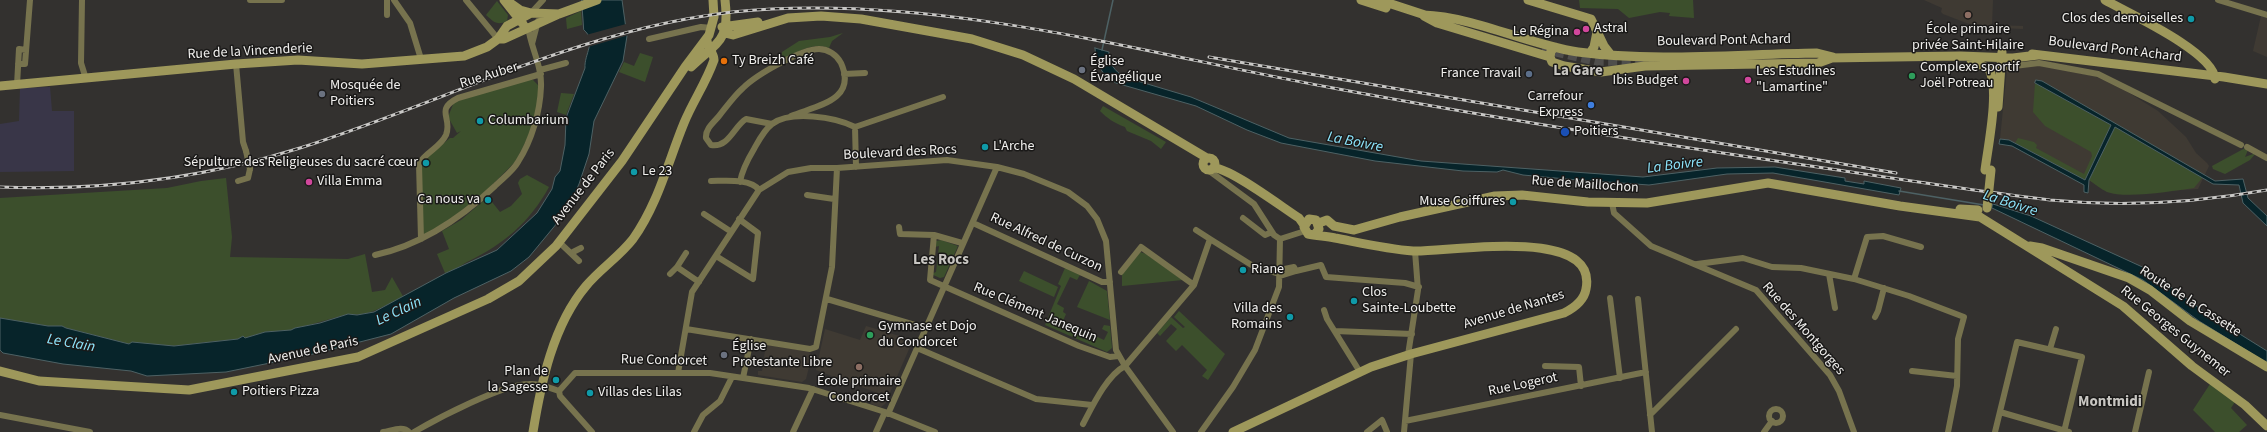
<!DOCTYPE html>
<meta charset="utf-8">
<style>
body{margin:0}
canvas{display:block;background:#33312f}
</style>
<canvas width="2267" height="432"></canvas>
<script>
const c = document.querySelector('canvas').getContext('2d');
c.lineJoin = 'round';
function fill(path, color) {
  c.fillStyle = color;
  c.fill(path, 'evenodd');
}
function stroke(path, color, width, dash) {
  c.strokeStyle = color;
  c.lineWidth = width;
  c.lineCap = dash ? 'butt' : 'round';
  c.setLineDash(dash || []);
  c.stroke(path);
}
function drawText(font, color, halo, rows, align = 'center') {
  c.font = font + ' "Source Sans 3",sans-serif';
  c.lineWidth = 3;
  c.setLineDash([]);
  c.textBaseline = 'middle';
  c.strokeStyle = halo;
  c.fillStyle = color;
  for (const [text, x, y, turn = 0] of rows) {
    c.save();
    c.translate(x, y);
    c.rotate((+turn || 0) * Math.PI / 180);
    c.textAlign = isNaN(turn) ? turn : align;
    if (halo) c.strokeText(text, 0, 0);
    c.fillText(text, 0, 0);
    c.restore();
  }
}
fill(new Path2D(`
 M1924 0H1993L1992 25 2023 26V29L2002 28 1999 30 1982 26V29L1977 27 1943 14 1941 12 1942 8Z
 M2261 16 2267 18V57L2253 51Z
 M2039 65 2093 76 2113 83 2158 111 2186 137 2196 153 2207 163 2209 166 2198 189 2115 194 2106 191 2089 180 2011 141 2000 139 2007 70Z
 M866 326 913 340 885 404 881 407 871 404 875 392 816 370 825 329 860 340Z
 M766 344 809 352 812 355 806 379 802 382 758 375V371H762Z`), '#3f3a33');
fill(new Path2D(`
 M50 87 52 111H74V171L0 172V124L19 121 20 88Z`), '#393648');
fill(new Path2D(`
 M1579 0H1693L1694 18 1669 16 1670 13 1660 12 1629 18 1618 9 1580 8Z
 M497 1 508 15 507 21C497 26 494 22 486 15Z
 M581 11 582 25 567 29 566 18Z
 M843 33 832 41 829 48C813 41 795 53 781 61L782 52 799 41 830 37Z
 M640 53 653 57 645 82 619 72 624 62 634 66Z
 M526 80H533L539 86 540 92 532 129 516 161 468 209 424 235H423L421 162 450 138H453L461 131 457 133 448 117 454 102Z
 M2035 83 2111 125 2085 181 2015 143 2018 138 2034 142 2037 145 2036 148 2084 174 2092 156 2091 152 2045 126 2033 112Z
 M561 93 574 94 566 115 557 112Z
 M1103 106 1166 142 1161 149 1151 141 1127 131 1125 127C1114 123 1107 118 1100 111Z
 M2114 126 2203 177 2194 188C2172 191 2127 199 2107 192 2101 189 2095 184 2089 180Z
 M2247 147 2248 150 2245 157 2256 153 2250 160 2225 174 2213 169 2212 166Z
 M527 175 549 187C530 222 503 245 467 262 460 266 453 271 445 273L437 254 449 249 442 231 461 220 488 197 500 212 511 206 522 194 518 183 520 179Z
 M226 178 232 237 230 257 348 259 365 254 372 292 385 290 392 277 404 298C384 304 370 318 348 314L291 330 265 332 245 338 174 346 129 344 66 328 62 326H48L0 318V198L167 188 201 181Z
 M941 240 958 246 944 277 940 278 931 274 936 272 939 246 935 247 936 241Z
 M1140 252 1146 254 1183 280 1122 286V272Z
 M1065 268 1080 275 1077 280 1070 277 1057 304 1064 308 1063 312 1066 314 1063 321 1104 340 1108 332 1102 329 1104 325 1110 326 1112 348 1107 352 1045 325 1061 286 1058 284Z
 M1024 271 1058 287 1054 297 1019 281Z
 M1089 281 1107 291 1110 320 1077 307Z
 M1179 311 1225 354 1208 380 1202 376 1207 370 1182 345 1176 351 1166 341 1177 329 1171 324 1160 336 1157 333 1171 317 1183 328 1185 327 1174 317Z
 M2210 384 2235 402 2231 408 2247 425 2239 432H2215L2193 410Z`), '#3c4f2c');
const water = new Path2D(`
 M582 0H622L627 36 623 61 594 121 589 154 579 184 567 211 529 257 511 271 454 298 391 334 309 355 226 372 147 376 131 371 63 364 3 353 0 350V318L48 326H62L66 328 129 344 132 342 174 346 238 339 243 336 245 338 265 332 291 330 295 328 320 323 348 314 357 315 374 312 446 273 497 250 537 213 552 189 555 177 560 171 565 145 566 118 585 68C584 54 597 41 584 30Z
 M1095 48 1109 52C1108 63 1115 71 1124 77L1191 97 1289 138 1421 161 1643 177 1717 168 1775 167 1845 178V181L1864 184V181L1901 188 1899 195 1773 173 1727 174 1649 185 1566 179 1523 175 1503 170 1497 172 1463 171 1375 161 1281 143 1247 130 1196 106 1116 83C1102 76 1095 63 1095 48Z
 M2036 80 2042 81 2215 181 2243 179 2248 198 2267 216V226L2243 203 2239 185 2213 184 2115 127 2089 180 2088 193 2084 192V185L2012 146 1999 144 2000 139 2009 140 2085 180 2111 125 2035 83Z
 M1993 204 2031 216 2149 270 2148 273 2155 279 2157 277 2206 313 2267 351V363L2199 321 2143 280 1992 208Z`);
fill(water, '#07242a');
stroke(water, '#4d6164', 1);
fill(new Path2D(`
 M626 24 629 35 588 47 586 35Z`), '#33312f');
stroke(new Path2D(`
 M1102 50 1113 0
 M1899 191 1984 205`), '#4d6164', 1.5);
stroke(new Path2D(`
 M1542 49 1596 61 1654 62`), '#4f4e4c', 9, [9, 4.5]);
stroke(new Path2D(`
 M82 0 81 63 86 79
 M250 0H282
 M387 0V15
 M394 0 410 23 421 59
 M466 0 498 39
 M2218 0 2267 15
 M533 14 531 13 543 0
 M649 39 701 27 712 28
 M532 44 538 21
 M18 64H25L30 0
 M236 64 243 142 246 151
 M2006 67 2039 63 2098 74 2241 145
 M540 70 566 63
 M844 74 865 73
 M17 85 19 49 26 50
 M772 124 746 119C734 126 729 148 711 145L706 138C705 129 714 122 719 116 727 106 734 96 743 88 756 75 801 49 819 49 828 49 837 55 841 63 858 101 815 106 791 116
 M855 127 943 97
 M2247 147 2267 158
 M1208 170 1254 204 1274 235 1280 239
 M238 181 248 178 250 169
 M711 181C724 181 751 178 759 190
 M740 182C742 170 748 159 754 149 759 140 764 130 772 124 791 110 835 117 855 127L856 167
 M807 195 834 199
 M1612 203 1614 213 1651 246 1756 290 1830 375 1839 391 1854 432
 M704 214 730 231
 M1243 218 1265 235 1272 232
 M973 223 1102 282H1110
 M899 227 900 234 934 235 962 243
 M934 235 930 280 1079 346 1110 357 1118 356
 M421 239 419 164C425 152 440 148 446 135 453 118 434 110 458 98L541 74
 M1210 239 1253 266 1280 274
 M1280 239 1305 231
 M559 242 579 261
 M571 253 581 248
 M375 255C422 245 461 218 495 186 503 178 513 171 518 162 532 140 540 112 541 87 542 66 531 48 528 27
 M716 256 753 279 758 233 739 219
 M1697 264 1743 258 1772 267 1801 268 1854 279 1909 296 1964 317 1958 339 1957 386 1948 432
 M677 267 699 282
 M1280 270 1294 267 1296 271 1280 276
 M1296 271 1321 265 1326 277 1405 283 1419 287
 M1121 272 1141 247 1194 285 1125 366 1173 432
 M670 274 677 267 686 253
 M1829 274 1835 308
 M1854 279 1867 237 1883 236 1921 247
 M1194 285 1210 239 1196 230
 M1610 298 1620 378
 M827 299 925 328
 M1638 299 1652 432
 M1324 310 1327 319 1360 372
 M1875 317 1878 311 1884 288
 M686 329 810 349 816 347 832 267 837 168
 M1335 331 1412 334
 M917 348 1036 399 1092 405
 M2050 349 2056 329
 M1408 355 1418 290 1415 251
 M1545 366 1579 367 1581 386
 M1912 371 1957 376
 M678 373 692 292 759 190 788 172 811 168H837L947 160 997 167 1024 174 1068 192 1087 206 1097 219 1106 241 1116 350 1125 366C1107 375 1092 407 1083 424
 M743 378 751 339
 M559 391 575 373H710L809 388 885 412 935 432
 M1769 416a7 7 0 1 1 14 0a7 7 0 1 1-14 0Z
 M2000 412 2069 432
 M888 414 997 167
 M0 415 90 432
 M1650 415 1736 329
 M1405 421 1646 372
 M383 432C391 431 403 425 409 432
 M414 432C438 418 503 384 529 384 540 383 549 388 559 391L560 396 592 432
 M694 432 703 415 720 401 732 377
 M793 432 813 389
 M876 432 885 412
 M1201 432 1233 387 1255 350 1279 287 1280 239
 M1367 432 1382 420 1387 432
 M1404 432 1411 354
 M1764 432 1772 421
 M1995 432 2017 342 2082 357 2064 432
 M2135 432 2149 372`), '#77734e', 6);
stroke(new Path2D(`
 M504 0 523 24
 M506 0 520 10 531 13
 M1361 0 1386 8
 M1379 0 1428 16
 M1528 0 1591 19 1604 46 1611 55
 M2105 0C2128 13 2214 52 2215 79
 M1423 15C1476 17 1526 44 1578 52 1653 62 1740 54 1817 53L1833 57
 M1424 16 1437 23 1550 57
 M722 27 758 22
 M725 33 733 35 788 18 821 16 861 19 972 39 1023 55 1074 79 1207 158
 M498 39H504L559 14 597 0
 M1555 47 1551 51 1550 57 1552 62 1564 66 1601 72 1645 66 1818 63 1832 58
 M1590 53 1594 47 1597 32
 M2032 54 2224 77 2267 84
 M1828 58 1960 56 2013 58 2038 55
 M1971 60 1989 69C2000 89 1988 146 1985 170
 M691 67C718 41 730 42 725 0
 M0 86 236 64 298 60 362 64 464 56 487 47 498 39 507 26 531 13 559 14
 M1998 107 2002 52
 M1203 164a6 6 0 1 1 12 0a6 6 0 1 1-12 0Z
 M1213 168C1228 166 1283 208 1299 218L1304 225
 M1960 209 1978 210
 M1980 217 2123 306 2192 366 2245 405 2267 426
 M1319 223 1327 220 1334 226 1354 230 1400 217 1495 196 1522 195 1588 202 1647 203 1768 183 1900 206 1980 217
 M2030 246 2042 248 2129 278 2150 290 2190 321 2267 367
 M0 371 39 381 189 390 358 357 488 299 519 281 556 246 622 161 685 67 709 35 714 17 713 0
 M533 432C541 383 553 325 586 286 600 269 619 257 633 239 658 204 668 162 684 123 693 101 706 83 714 60 714 52 706 47 707 38
 M1233 432 1371 367 1411 354 1564 313C1574 308 1584 301 1586 289 1599 224 1445 253 1413 251 1387 249 1361 243 1335 238 1326 236 1317 236 1308 234L1304 227 1309 219 1316 220 1319 229 1315 234`), '#9e985b', 9);
const rail = new Path2D(`
 M1209 57 1896 173
 M0 187C104 191 201 179 300 148 457 98 605 16 772 9 962 0 1148 54 1333 88 1498 119 1665 145 1831 169 1904 180 1977 191 2050 200 2123 207 2195 203 2267 190`);
stroke(rail, '#c9c8c6', 3);
stroke(rail, '#1a1918', 1.5, [4.5]);
stroke(new Path2D(`
 M246 151 250 169`), '#77734e', 6);
stroke(new Path2D(`
 M1987 208 1991 170`), '#9e985b', 9);
for (const [x, y, r, color] of [
 [1968,15,4,"#8d6e63"],
 [2191,19,4,"#0f9aa8"],
 [1586,29,4,"#d1479c"],
 [1577,32,4,"#d1479c"],
 [724,61,4,"#e8710a"],
 [1082,70,4,"#6b7280"],
 [1529,74,4,"#5c6f8a"],
 [1912,76,4,"#2e9e5b"],
 [1748,80,4,"#d1479c"],
 [1686,81,4,"#d1479c"],
 [322,94,4,"#6b7280"],
 [1591,105,4,"#3f7fe0"],
 [480,121,4,"#0f9aa8"],
 [1565,132,5,"#1a4fb4"],
 [985,147,4,"#0f9aa8"],
 [426,163,4,"#0f9aa8"],
 [634,172,4,"#0f9aa8"],
 [309,182,4,"#d1479c"],
 [488,200,4,"#0f9aa8"],
 [1513,202,4,"#0f9aa8"],
 [1243,270,4,"#0f9aa8"],
 [1354,301,4,"#0f9aa8"],
 [1290,317,4,"#0f9aa8"],
 [870,335,4,"#2e9e5b"],
 [724,355,4,"#6b7280"],
 [859,367,4,"#8d6e63"],
 [556,380,4,"#0f9aa8"],
 [234,392,4,"#0f9aa8"],
 [590,393,4,"#0f9aa8"]
]) {
  const dot = new Path2D();
  dot.arc(x, y, r, 0, 2 * Math.PI);
  c.fillStyle = color;
  c.fill(dot);
  stroke(dot, '#1a1918', 1.5);
}
drawText('14px', '#f0efed', '#1a1918', [
 ["Clos des demoiselles",2183,19,"right"],
 ["Astral",1594,29],
 ["École primaire",1968,30,"center"],
 ["privée Saint-Hilaire",1968,46,"center"],
 ["Le Régina",1569,32,"right"],
 ["Ty Breizh Café",732,61],
 ["Église",1090,62],
 ["Évangélique",1090,78],
 ["Complexe sportif",1920,68],
 ["Joël Potreau",1920,84],
 ["Les Estudines",1756,72],
 ["\"Lamartine\"",1756,88],
 ["France Travail",1521,74,"right"],
 ["Ibis Budget",1678,81,"right"],
 ["Mosquée de",330,86],
 ["Poitiers",330,102],
 ["Carrefour",1583,97,"right"],
 ["Express",1583,113,"right"],
 ["Columbarium",488,121],
 ["Poitiers",1574,132],
 ["L'Arche",993,147],
 ["Sépulture des Religieuses du sacré cœur",418,163,"right"],
 ["Le 23",642,172],
 ["Villa Emma",317,182],
 ["Ca nous va",480,200,"right"],
 ["Muse Coiffures",1505,202,"right"],
 ["Riane",1251,270],
 ["Clos",1362,293],
 ["Sainte-Loubette",1362,309],
 ["Villa des",1282,309,"right"],
 ["Romains",1282,325,"right"],
 ["Gymnase et Dojo",878,327],
 ["du Condorcet",878,343],
 ["Église",732,347],
 ["Protestante Libre",732,363],
 ["Plan de",548,372,"right"],
 ["la Sagesse",548,388,"right"],
 ["École primaire",859,382,"center"],
 ["Condorcet",859,398,"center"],
 ["Poitiers Pizza",242,392],
 ["Villas des Lilas",598,393]
], 'left');
drawText('14px', '#f0efed', '#1a1918', [
 ["Boulevard Pont Achard",1724,41,-1],
 ["Boulevard Pont Achard",2115,50,7],
 ["Rue de la Vincenderie",250,52,-3],
 ["Rue Auber",489,76,-17],
 ["Boulevard des Rocs",900,153,-3],
 ["Rue de Maillochon",1585,185,4],
 ["Avenue de Paris",584,187,-52],
 ["Rue Alfred de Curzon",1046,243,25],
 ["Route de la Cassette",2190,302,33],
 ["Avenue de Nantes",1514,310,-17],
 ["Rue Clément Janequin",1035,313,23],
 ["Rue des Montgorges",1803,329,49],
 ["Rue Georges Guynemer",2175,332,39],
 ["Avenue de Paris",313,351,-12],
 ["Rue Condorcet",664,361,1],
 ["Rue Logerot",1523,385,-12]
]);
drawText('bold 15px', '#c8c6c2', '#1a1918', [
 ["La Gare",1578,72],
 ["Les Rocs",941,261],
 ["Montmidi",2110,403]
]);
drawText('italic 15px', '#8ee6fd', '#1a1918', [
 ["La Boivre",1355,143,11],
 ["La Boivre",1675,166,-7],
 ["La Boivre",2010,204,18],
 ["Le Clain",399,312,-25],
 ["Le Clain",71,344,10]
]);
</script>
